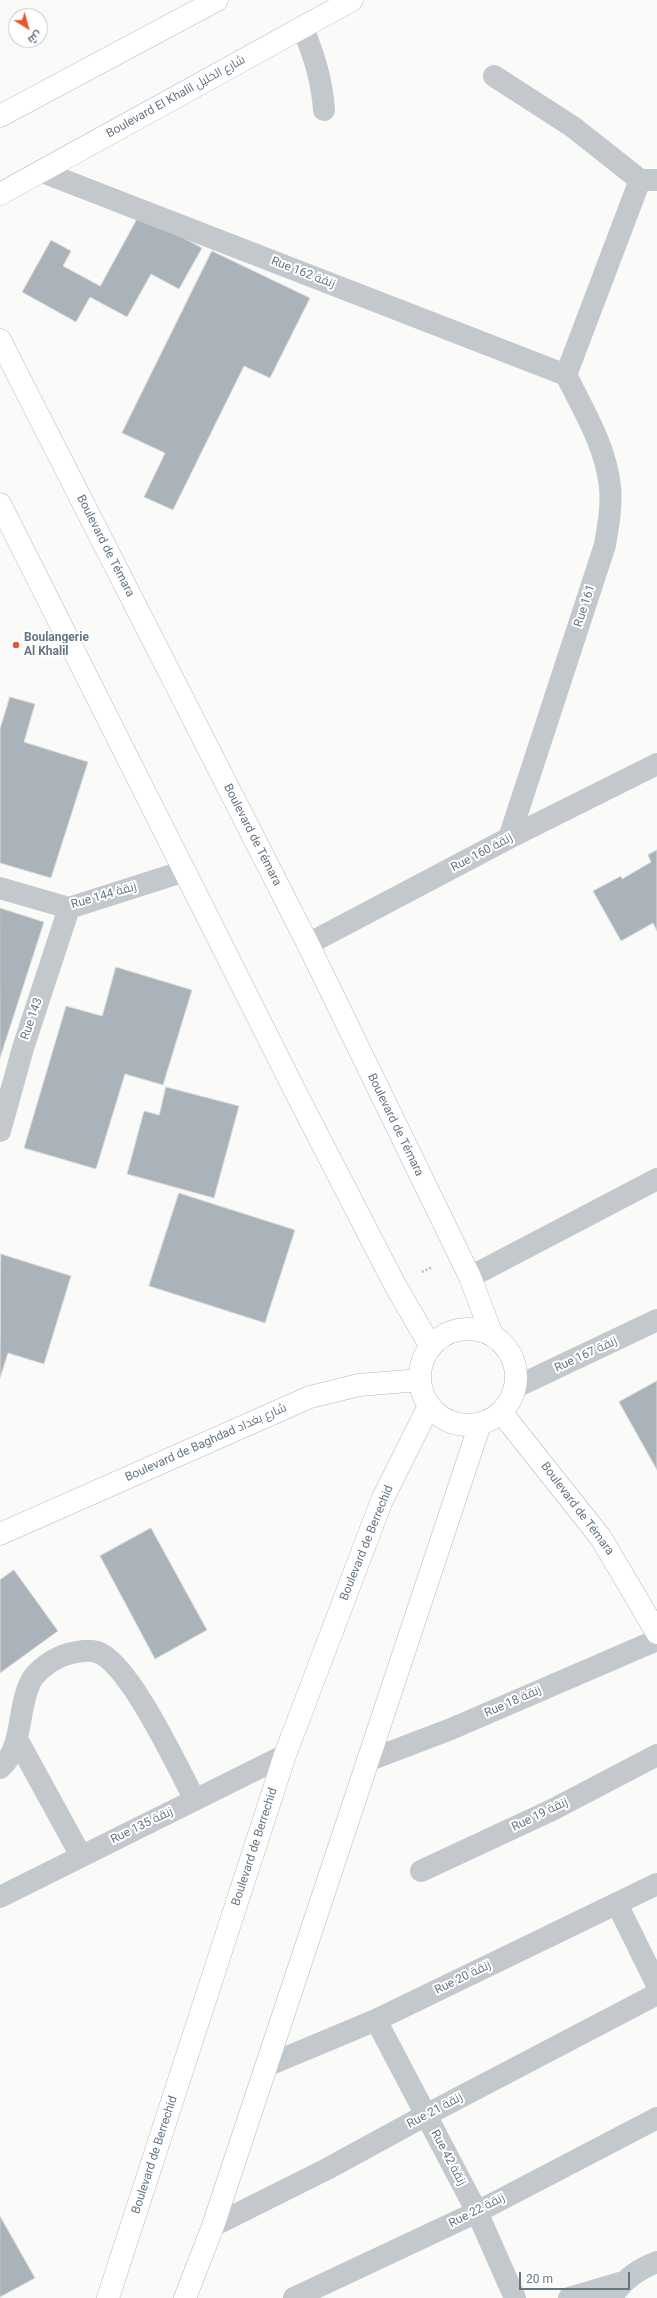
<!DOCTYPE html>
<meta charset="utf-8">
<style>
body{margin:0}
#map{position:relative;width:657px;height:2298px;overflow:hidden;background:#fafaf8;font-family:Roboto,Cairo,sans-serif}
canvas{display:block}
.north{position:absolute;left:8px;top:8px;width:40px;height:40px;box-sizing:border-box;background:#fff;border:1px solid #c1c8cd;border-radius:50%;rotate:143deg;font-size:11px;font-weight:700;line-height:16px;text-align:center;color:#657683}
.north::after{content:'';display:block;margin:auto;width:14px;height:18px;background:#e4572e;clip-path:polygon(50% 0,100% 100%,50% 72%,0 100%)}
.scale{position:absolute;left:519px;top:2272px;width:111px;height:18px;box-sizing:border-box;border:2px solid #657683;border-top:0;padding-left:5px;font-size:12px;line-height:14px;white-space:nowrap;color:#657683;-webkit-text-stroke:3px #fff;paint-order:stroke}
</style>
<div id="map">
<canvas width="657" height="2298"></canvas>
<div class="north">ش</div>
<div class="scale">20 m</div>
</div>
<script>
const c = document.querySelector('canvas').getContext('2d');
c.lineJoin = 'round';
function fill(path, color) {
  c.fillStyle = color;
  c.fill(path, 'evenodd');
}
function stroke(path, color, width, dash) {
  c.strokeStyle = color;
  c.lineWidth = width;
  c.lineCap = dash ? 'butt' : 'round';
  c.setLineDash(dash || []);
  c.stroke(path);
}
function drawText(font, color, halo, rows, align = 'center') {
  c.font = font + ' Roboto,Cairo,sans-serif';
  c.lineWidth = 4;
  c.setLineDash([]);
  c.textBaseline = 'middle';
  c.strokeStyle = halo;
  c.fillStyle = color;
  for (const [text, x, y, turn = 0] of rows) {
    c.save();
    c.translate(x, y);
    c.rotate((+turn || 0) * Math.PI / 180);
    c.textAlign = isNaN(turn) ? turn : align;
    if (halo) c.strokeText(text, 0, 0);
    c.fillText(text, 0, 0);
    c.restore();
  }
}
const building = new Path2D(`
 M140 214 202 248 179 289 151 274 127 317 90 297 76 322 22 292 51 240 71 251 63 266 100 286Z
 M212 251 310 298 270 378 244 366 173 510 144 497 165 453 122 433Z
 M10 697 35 704 24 742 88 762 51 878 0 863V729Z
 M657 850V931L653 923 621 941 593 891 621 876 622 879 651 862 648 855Z
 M0 908 44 922 0 1058Z
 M116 967 192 990 163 1085 125 1074 96 1169 24 1148 66 1006 102 1016Z
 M166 1087 239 1106 214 1198 127 1174 144 1111 159 1115Z
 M179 1193 295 1230 265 1323 149 1286Z
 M1 1254 71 1276 44 1364 8 1353 0 1378Z
 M657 1381V1470L619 1402Z
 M151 1528 207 1630 155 1659 100 1556Z
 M14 1570 58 1631 0 1673V1580Z
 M0 2216 35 2278 0 2297Z`);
fill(building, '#aab3b9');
stroke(building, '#dcdcda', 1);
const secondary = new Path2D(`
 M0 116 217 0
 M0 194 352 0
 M0 340 308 944 470 1277 492 1335
 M0 504 296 1093 395 1285 431 1347
 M420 1377a48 48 0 1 1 96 0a48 48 0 1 1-96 0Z
 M501 1412 601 1538 657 1633
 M0 1534 310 1397 359 1385 420 1380
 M108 2298 285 1755 382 1500 429 1406
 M185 2298 213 2226 480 1424`);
stroke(secondary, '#b3babf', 23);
stroke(new Path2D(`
 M422 1272 432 1267`), '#bbbfc2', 2.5, [2, 2]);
stroke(new Path2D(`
 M303 28C314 56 322 80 324 110
 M494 76 573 127 640 180H657
 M40 171 566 375
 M566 375 640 180
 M509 838 605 545C608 526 612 507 610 487 606 447 584 411 566 375
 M0 888 69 908 185 871
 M308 944 509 838 657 764
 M0 1131 23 1048 69 908
 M470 1277 657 1179
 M514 1388 657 1320
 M17 1739 81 1856
 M367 1761 451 1729 657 1640
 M0 1768C24 1748 17 1709 30 1683 36 1670 54 1658 68 1654 76 1652 88 1649 97 1652 129 1662 178 1768 195 1800
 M421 1871 552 1810 657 1755
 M0 1897 285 1755
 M617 1904 657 1985
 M376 2020 477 2212 515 2298
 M266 2066 376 2020 657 1884
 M213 2226 327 2169 426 2115 657 1994
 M294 2298 477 2212 657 2118
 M569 2298 623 2282
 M611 2298C622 2281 638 2269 657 2262`), '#c3c8cc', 22);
stroke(secondary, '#fff', 22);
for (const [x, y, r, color] of [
 [16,645,4,"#e4572e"]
]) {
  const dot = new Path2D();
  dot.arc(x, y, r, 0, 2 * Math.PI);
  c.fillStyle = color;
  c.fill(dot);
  stroke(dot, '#fff', 1.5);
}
drawText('12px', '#657683', '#fff', [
 ["Boulevard El Khalil شارع الخليل",176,97,-29],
 ["Rue 162 زنقة",303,273,21],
 ["Boulevard de Témara",105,546,63],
 ["Rue 161",585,606,-72],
 ["Boulevard de Témara",252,835,63],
 ["Rue 160 زنقة",482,853,-28],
 ["Rue 144 زنقة",104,896,-16],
 ["Rue 143",32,1019,-71],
 ["Boulevard de Témara",395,1125,64],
 ["Rue 167 زنقة",586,1355,-25],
 ["Boulevard de Baghdad شارع بغداد",206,1443,-24],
 ["Boulevard de Témara",577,1509,53],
 ["Boulevard de Berrechid",367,1543,-68],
 ["Rue 18 زنقة",513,1702,-24],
 ["Rue 19 زنقة",540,1815,-26],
 ["Rue 135 زنقة",142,1826,-26],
 ["Boulevard de Berrechid",255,1847,-72],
 ["Rue 20 زنقة",463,1978,-26],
 ["Rue 21 زنقة",435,2111,-28],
 ["Boulevard de Berrechid",155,2155,-72],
 ["Rue 42 زنقة",448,2158,62],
 ["Rue 22 زنقة",477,2211,-27]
]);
drawText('bold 12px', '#657683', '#fff', [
 ["Boulangerie",24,638],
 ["Al Khalil",24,652]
], 'left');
</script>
